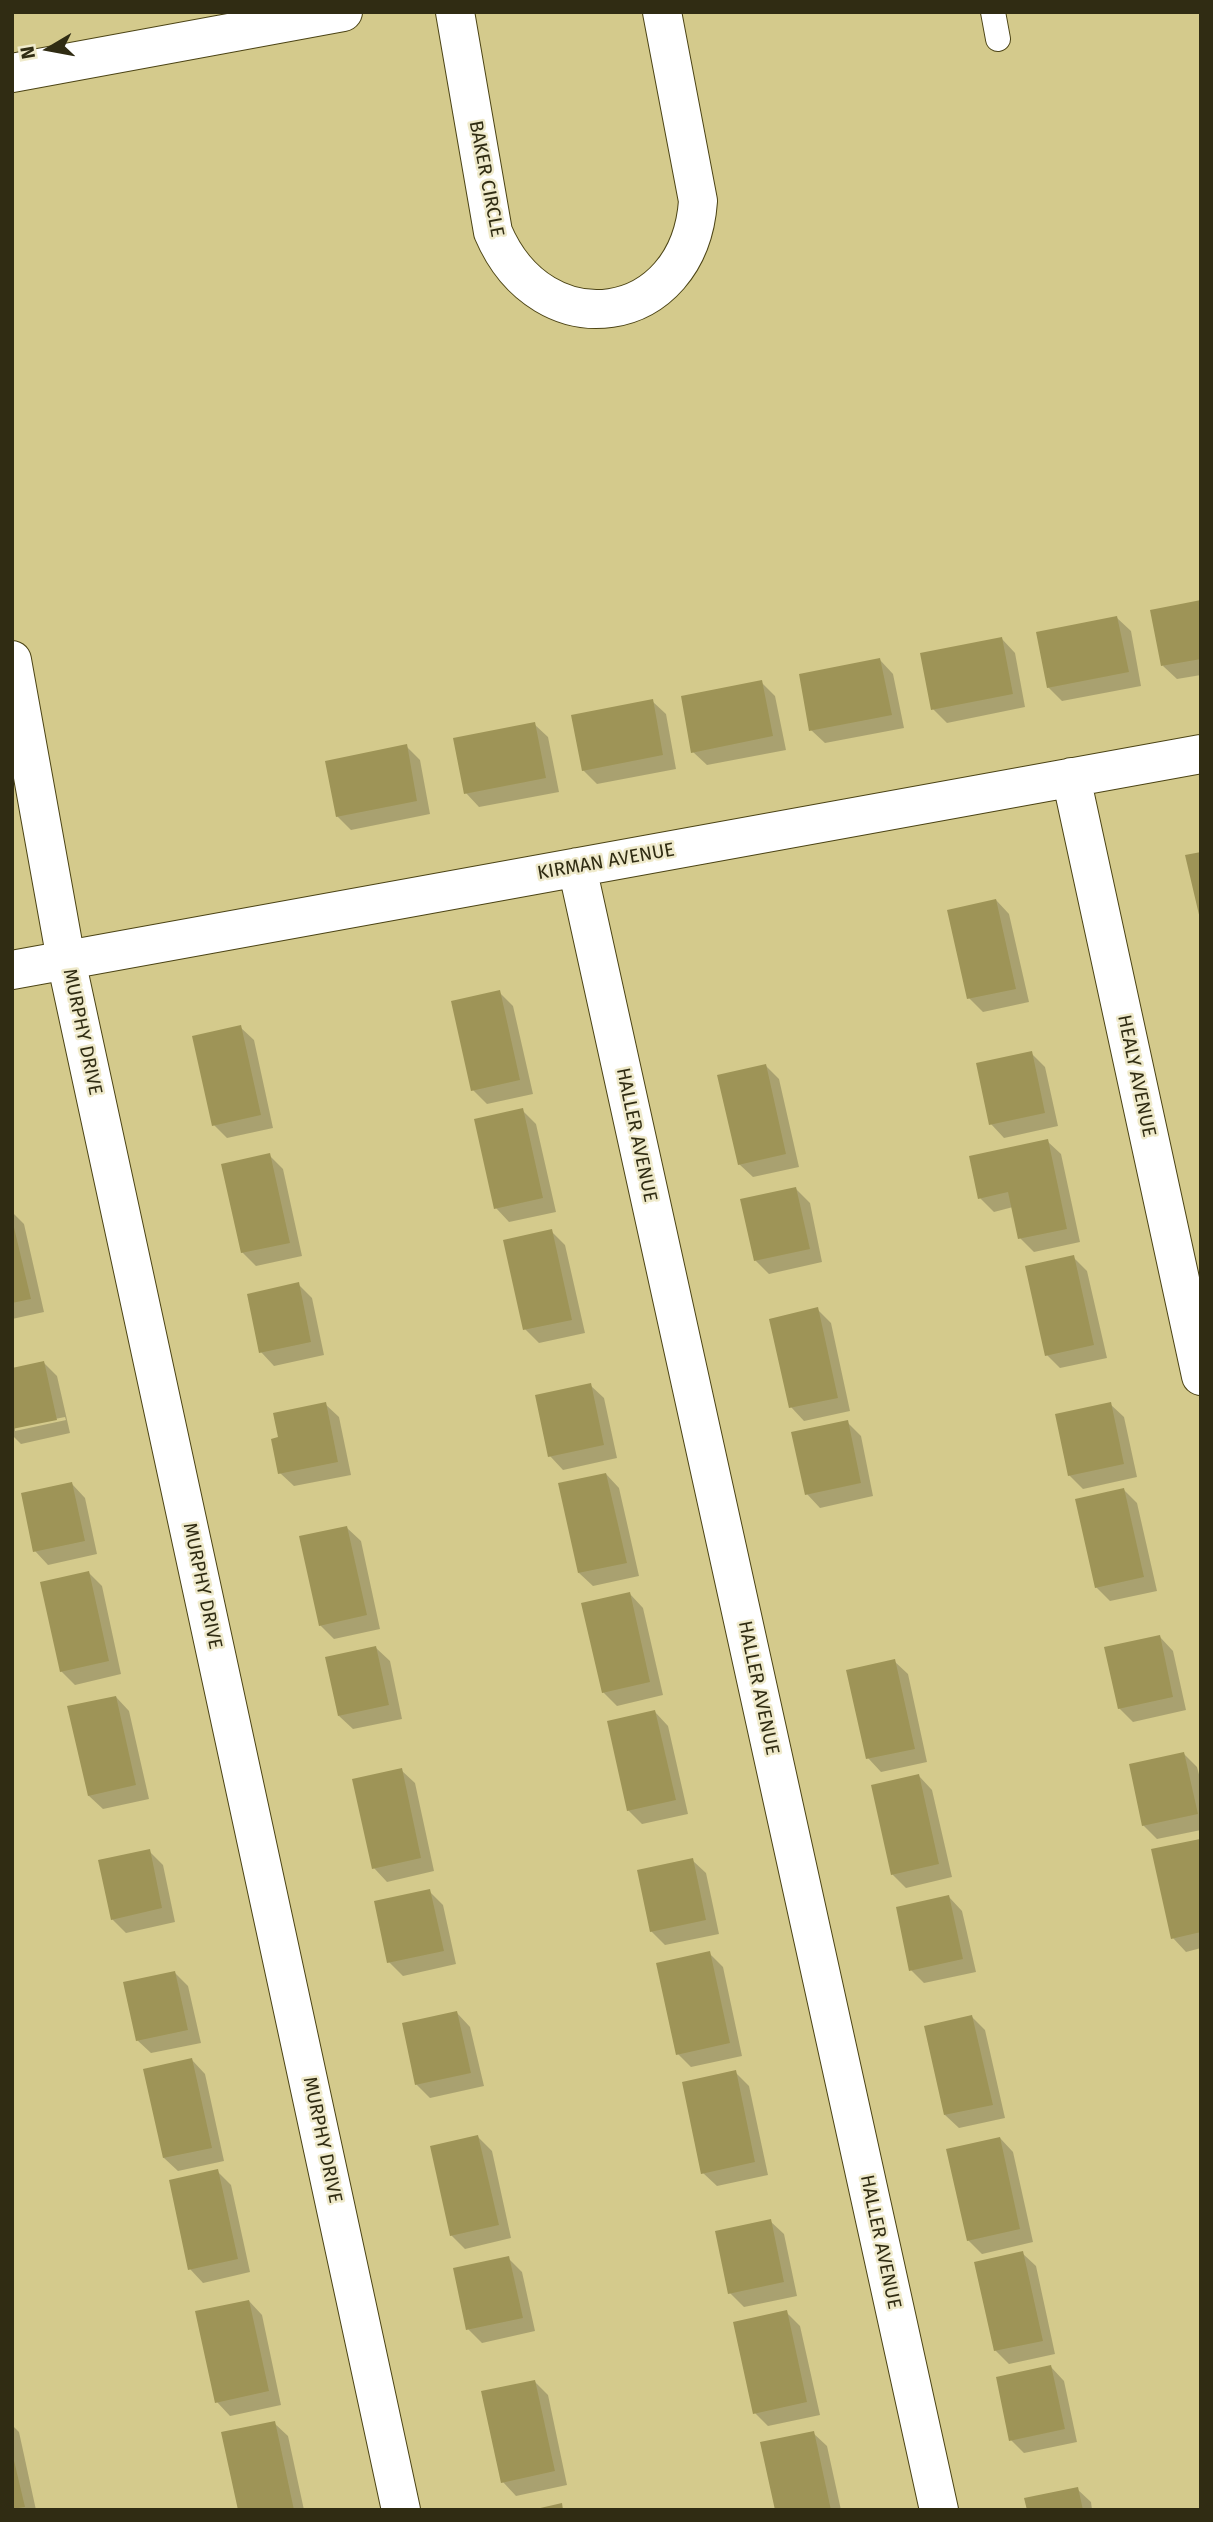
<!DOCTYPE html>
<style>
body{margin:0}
#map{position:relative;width:1213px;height:2522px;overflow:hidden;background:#d4ca8c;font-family:"Fira Sans",sans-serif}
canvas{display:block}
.frame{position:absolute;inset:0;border:14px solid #302c13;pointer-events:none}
.north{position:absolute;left:14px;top:14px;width:70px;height:70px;-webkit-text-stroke:5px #efeacb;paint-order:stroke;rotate:260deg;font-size:19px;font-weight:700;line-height:28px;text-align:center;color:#302c13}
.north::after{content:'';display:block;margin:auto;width:24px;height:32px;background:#302c13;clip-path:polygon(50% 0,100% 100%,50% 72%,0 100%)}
</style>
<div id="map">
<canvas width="1213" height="2522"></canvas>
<div class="frame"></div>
<div class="north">N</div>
</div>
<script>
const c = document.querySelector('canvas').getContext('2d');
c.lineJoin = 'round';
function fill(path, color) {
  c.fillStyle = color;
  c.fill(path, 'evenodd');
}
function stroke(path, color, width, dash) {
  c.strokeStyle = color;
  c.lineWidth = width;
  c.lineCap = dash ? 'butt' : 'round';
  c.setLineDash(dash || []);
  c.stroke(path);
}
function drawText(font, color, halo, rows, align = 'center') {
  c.font = font + ' "Fira Sans",sans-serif';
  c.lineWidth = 5;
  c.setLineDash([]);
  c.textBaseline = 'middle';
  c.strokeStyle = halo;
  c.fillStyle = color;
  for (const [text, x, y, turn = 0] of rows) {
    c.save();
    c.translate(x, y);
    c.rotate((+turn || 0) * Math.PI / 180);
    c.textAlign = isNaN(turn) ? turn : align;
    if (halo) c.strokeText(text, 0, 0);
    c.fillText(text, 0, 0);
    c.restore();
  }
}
fill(new Path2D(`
 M1201 602V675L1177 679 1163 666Z
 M1117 618 1131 631 1141 686 1062 701 1048 687Z
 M1002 639 1015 653 1025 707 947 723 933 709Z
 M880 660 893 674 904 728 825 743 811 730Z
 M761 682 775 696 786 750 707 765 693 752Z
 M652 701 666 714 676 769 597 784 583 770Z
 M534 724 548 737 559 792 479 807 466 793Z
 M406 746 420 760 430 814 351 830 337 816Z
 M996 900 1009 914 1029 1002 983 1012 969 998Z
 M499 992 513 1006 533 1094 487 1104 473 1090Z
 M240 1027 254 1040 273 1128 227 1138 214 1125Z
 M1031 1053 1045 1067 1058 1126 1004 1138 991 1124Z
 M766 1066 779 1079 799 1167 753 1177 739 1164Z
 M522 1110 536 1124 556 1212 509 1222 496 1208Z
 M1047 1141 1061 1154 1080 1242 1034 1252 1020 1238 1013 1207 994 1212 980 1198Z
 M269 1155 283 1169 302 1256 256 1266 242 1252Z
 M796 1189 810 1203 822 1262 769 1274 755 1260Z
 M12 1212 24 1224 44 1312 12 1319Z
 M551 1231 565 1245 585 1333 539 1343 525 1329Z
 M1073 1257 1087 1271 1107 1358 1060 1368 1047 1355Z
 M298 1284 312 1298 324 1355 274 1366 261 1352Z
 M817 1309 831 1323 850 1411 804 1421 791 1407Z
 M44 1363 57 1376 70 1433 21 1444 12 1435V1370ZM65 1417 66 1420 15 1431V1427Z
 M590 1385 604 1398 617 1458 563 1470 550 1456Z
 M325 1404 339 1417 351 1475 294 1486 280 1473V1438Z
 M1110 1404 1124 1417 1137 1477 1083 1489 1069 1475Z
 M847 1422 861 1436 873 1496 820 1508 807 1494Z
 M606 1474 619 1488 639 1576 593 1586 579 1573Z
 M72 1484 85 1498 97 1554 48 1565 35 1551Z
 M1124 1490 1137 1503 1157 1591 1110 1601 1096 1587Z
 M347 1528 361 1541 380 1629 334 1639 320 1625Z
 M89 1573 102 1586 121 1674 75 1685 61 1671Z
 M630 1594 643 1608 663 1695 617 1706 603 1692Z
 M1160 1637 1173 1651 1186 1710 1133 1722 1119 1708Z
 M376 1648 390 1661 402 1719 353 1729 339 1716Z
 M894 1661 908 1674 927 1762 881 1772 868 1758Z
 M116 1697 129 1711 149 1799 103 1809 89 1796Z
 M655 1712 668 1726 688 1814 642 1824 628 1810Z
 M1184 1754 1197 1767 1201 1782V1830L1157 1839 1143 1825Z
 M401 1770 415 1783 434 1871 387 1882 374 1868Z
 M919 1776 932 1790 952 1877 906 1888 892 1874Z
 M1199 1840 1201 1948 1186 1952 1173 1938Z
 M149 1851 163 1865 175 1922 126 1933 112 1919Z
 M692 1860 706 1873 719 1934 665 1945 651 1931Z
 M429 1891 443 1905 456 1964 403 1976 389 1962Z
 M949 1897 962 1911 976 1972 924 1983 911 1970Z
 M709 1953 723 1967 742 2056 691 2067 678 2054Z
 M174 1972 188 1986 201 2043 151 2053 137 2040Z
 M457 2013 470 2027 484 2086 430 2098 416 2084Z
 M972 2017 985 2030 1005 2118 959 2128 945 2115Z
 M192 2060 205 2074 224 2161 178 2171 164 2158Z
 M735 2072 749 2086 768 2175 717 2186 703 2173Z
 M478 2137 492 2151 511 2238 465 2249 451 2235Z
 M1000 2138 1013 2152 1033 2242 982 2254 968 2240Z
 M217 2171 231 2185 250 2272 203 2283 190 2269Z
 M770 2221 784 2234 797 2296 744 2307 730 2293Z
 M1022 2253 1036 2266 1055 2354 1009 2364 995 2350Z
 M508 2258 522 2272 535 2331 482 2343 468 2329Z
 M249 2301 262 2315 281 2405 230 2416 217 2402Z
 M786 2312 800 2326 820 2415 768 2426 755 2413Z
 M1051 2367 1064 2381 1077 2442 1024 2453 1011 2440Z
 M535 2382 548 2395 567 2485 516 2496 503 2482Z
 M274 2423 288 2436 304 2510H240Z
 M12 2425 19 2432 36 2510H12Z
 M813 2433 827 2446 841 2510H777Z
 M1077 2489 1091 2502 1092 2510H1028Z`), '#0003');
fill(new Path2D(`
 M1201 600V659L1161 666 1150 610Z
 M1117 616 1129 672 1047 688 1036 632Z
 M1002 637 1013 694 931 710 920 653Z
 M880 658 892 715 809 731 799 674Z
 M762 680 773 736 691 753 681 696Z
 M653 699 663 755 582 771 571 715Z
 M535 722 546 778 464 794 453 738Z
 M407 744 417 801 336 817 325 761Z
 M1201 852V919H1200L1185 855Z
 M996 899 1016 989 967 999 947 910Z
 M500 990 520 1080 471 1091 451 1001Z
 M241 1025 261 1115 212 1126 192 1036Z
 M1032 1051 1045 1113 989 1125 976 1063Z
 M766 1064 786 1154 738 1165 717 1075Z
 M523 1108 543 1198 494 1209 474 1119Z
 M1048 1139 1067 1229 1018 1239 1008 1192 978 1199 969 1156Z
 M270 1153 290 1243 241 1253 221 1164Z
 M796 1187 810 1249 754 1261 740 1199Z
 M12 1219 31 1299 12 1303Z
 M552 1229 572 1320 523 1330 503 1240Z
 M1074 1255 1094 1345 1045 1356 1025 1266Z
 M299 1282 311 1342 259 1353 247 1294Z
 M818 1307 838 1398 789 1408 769 1319Z
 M44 1361 57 1420 12 1429V1368Z
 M591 1383 604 1445 548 1457 535 1395Z
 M326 1402 338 1462 278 1474 271 1439 278 1437 273 1413Z
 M1111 1402 1124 1464 1068 1476 1055 1414Z
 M848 1420 861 1483 805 1495 791 1432Z
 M606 1473 627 1563 578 1573 558 1483Z
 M72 1482 85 1541 33 1552 21 1493Z
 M1124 1488 1144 1577 1095 1588 1075 1499Z
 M347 1526 367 1615 319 1626 299 1536Z
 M89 1571 109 1661 60 1672 40 1582Z
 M630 1592 650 1682 602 1693 581 1603Z
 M1160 1635 1173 1697 1118 1709 1104 1647Z
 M376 1646 389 1705 338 1716 325 1657Z
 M895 1659 915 1749 866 1759 846 1670Z
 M116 1696 136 1785 88 1796 67 1706Z
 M655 1710 676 1800 627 1811 607 1721Z
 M1184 1752 1198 1814 1142 1826 1129 1764Z
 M402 1768 421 1858 372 1869 352 1779Z
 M919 1774 939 1864 891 1875 871 1785Z
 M1200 1839 1201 1932 1171 1939 1151 1849Z
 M150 1849 162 1908 111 1920 98 1860Z
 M693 1858 706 1920 650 1932 637 1870Z
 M430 1889 444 1951 387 1963 374 1901Z
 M949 1895 963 1959 909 1971 896 1907Z
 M710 1951 730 2043 676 2055 656 1963Z
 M175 1971 188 2030 136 2041 123 1982Z
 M457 2011 471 2073 415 2085 402 2023Z
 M972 2015 993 2105 944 2115 924 2026Z
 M192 2058 212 2148 163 2158 143 2069Z
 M736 2070 755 2162 701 2174 682 2082Z
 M478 2135 499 2225 450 2236 430 2146Z
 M1000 2137 1020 2229 967 2241 946 2149Z
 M218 2169 238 2259 188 2270 169 2180Z
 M771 2219 784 2282 728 2294 715 2231Z
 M1023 2251 1043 2341 994 2351 974 2262Z
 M509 2256 523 2318 466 2330 453 2268Z
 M249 2300 269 2391 215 2403 195 2311Z
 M787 2310 807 2402 753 2414 733 2322Z
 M1051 2365 1065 2429 1009 2441 996 2377Z
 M535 2380 555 2471 501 2483 481 2391Z
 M275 2421 294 2510H238L221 2432Z
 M814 2431 831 2510H775L760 2442Z
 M12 2452 25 2507 12 2509Z
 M1078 2487 1083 2510H1027L1024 2498Z
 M562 2503 563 2510H536V2509Z`), '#9e9457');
const lane = new Path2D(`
 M993 12 998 39`);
const street = new Path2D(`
 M455 12 493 232C543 349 689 328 698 201L662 12
 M12 73 343 12
 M1071 777 1201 1376
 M577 867 939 2510
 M12 970 1201 754`);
const secondary = new Path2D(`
 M12 660 66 960 401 2510`);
stroke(lane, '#4c4415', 26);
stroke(street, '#4c4415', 40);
stroke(secondary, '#4c4415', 40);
stroke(lane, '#fff', 24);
stroke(street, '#fff', 38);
stroke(secondary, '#fff', 38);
drawText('19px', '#302c13', '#efeacb', [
 ["BAKER CIRCLE",486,179,79],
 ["KIRMAN AVENUE",606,862,-10],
 ["MURPHY DRIVE",82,1032,78],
 ["HEALY AVENUE",1136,1076,78],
 ["HALLER AVENUE",636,1135,78],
 ["MURPHY DRIVE",202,1586,78],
 ["HALLER AVENUE",758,1688,78],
 ["MURPHY DRIVE",322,2140,78],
 ["HALLER AVENUE",880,2242,78]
]);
</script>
